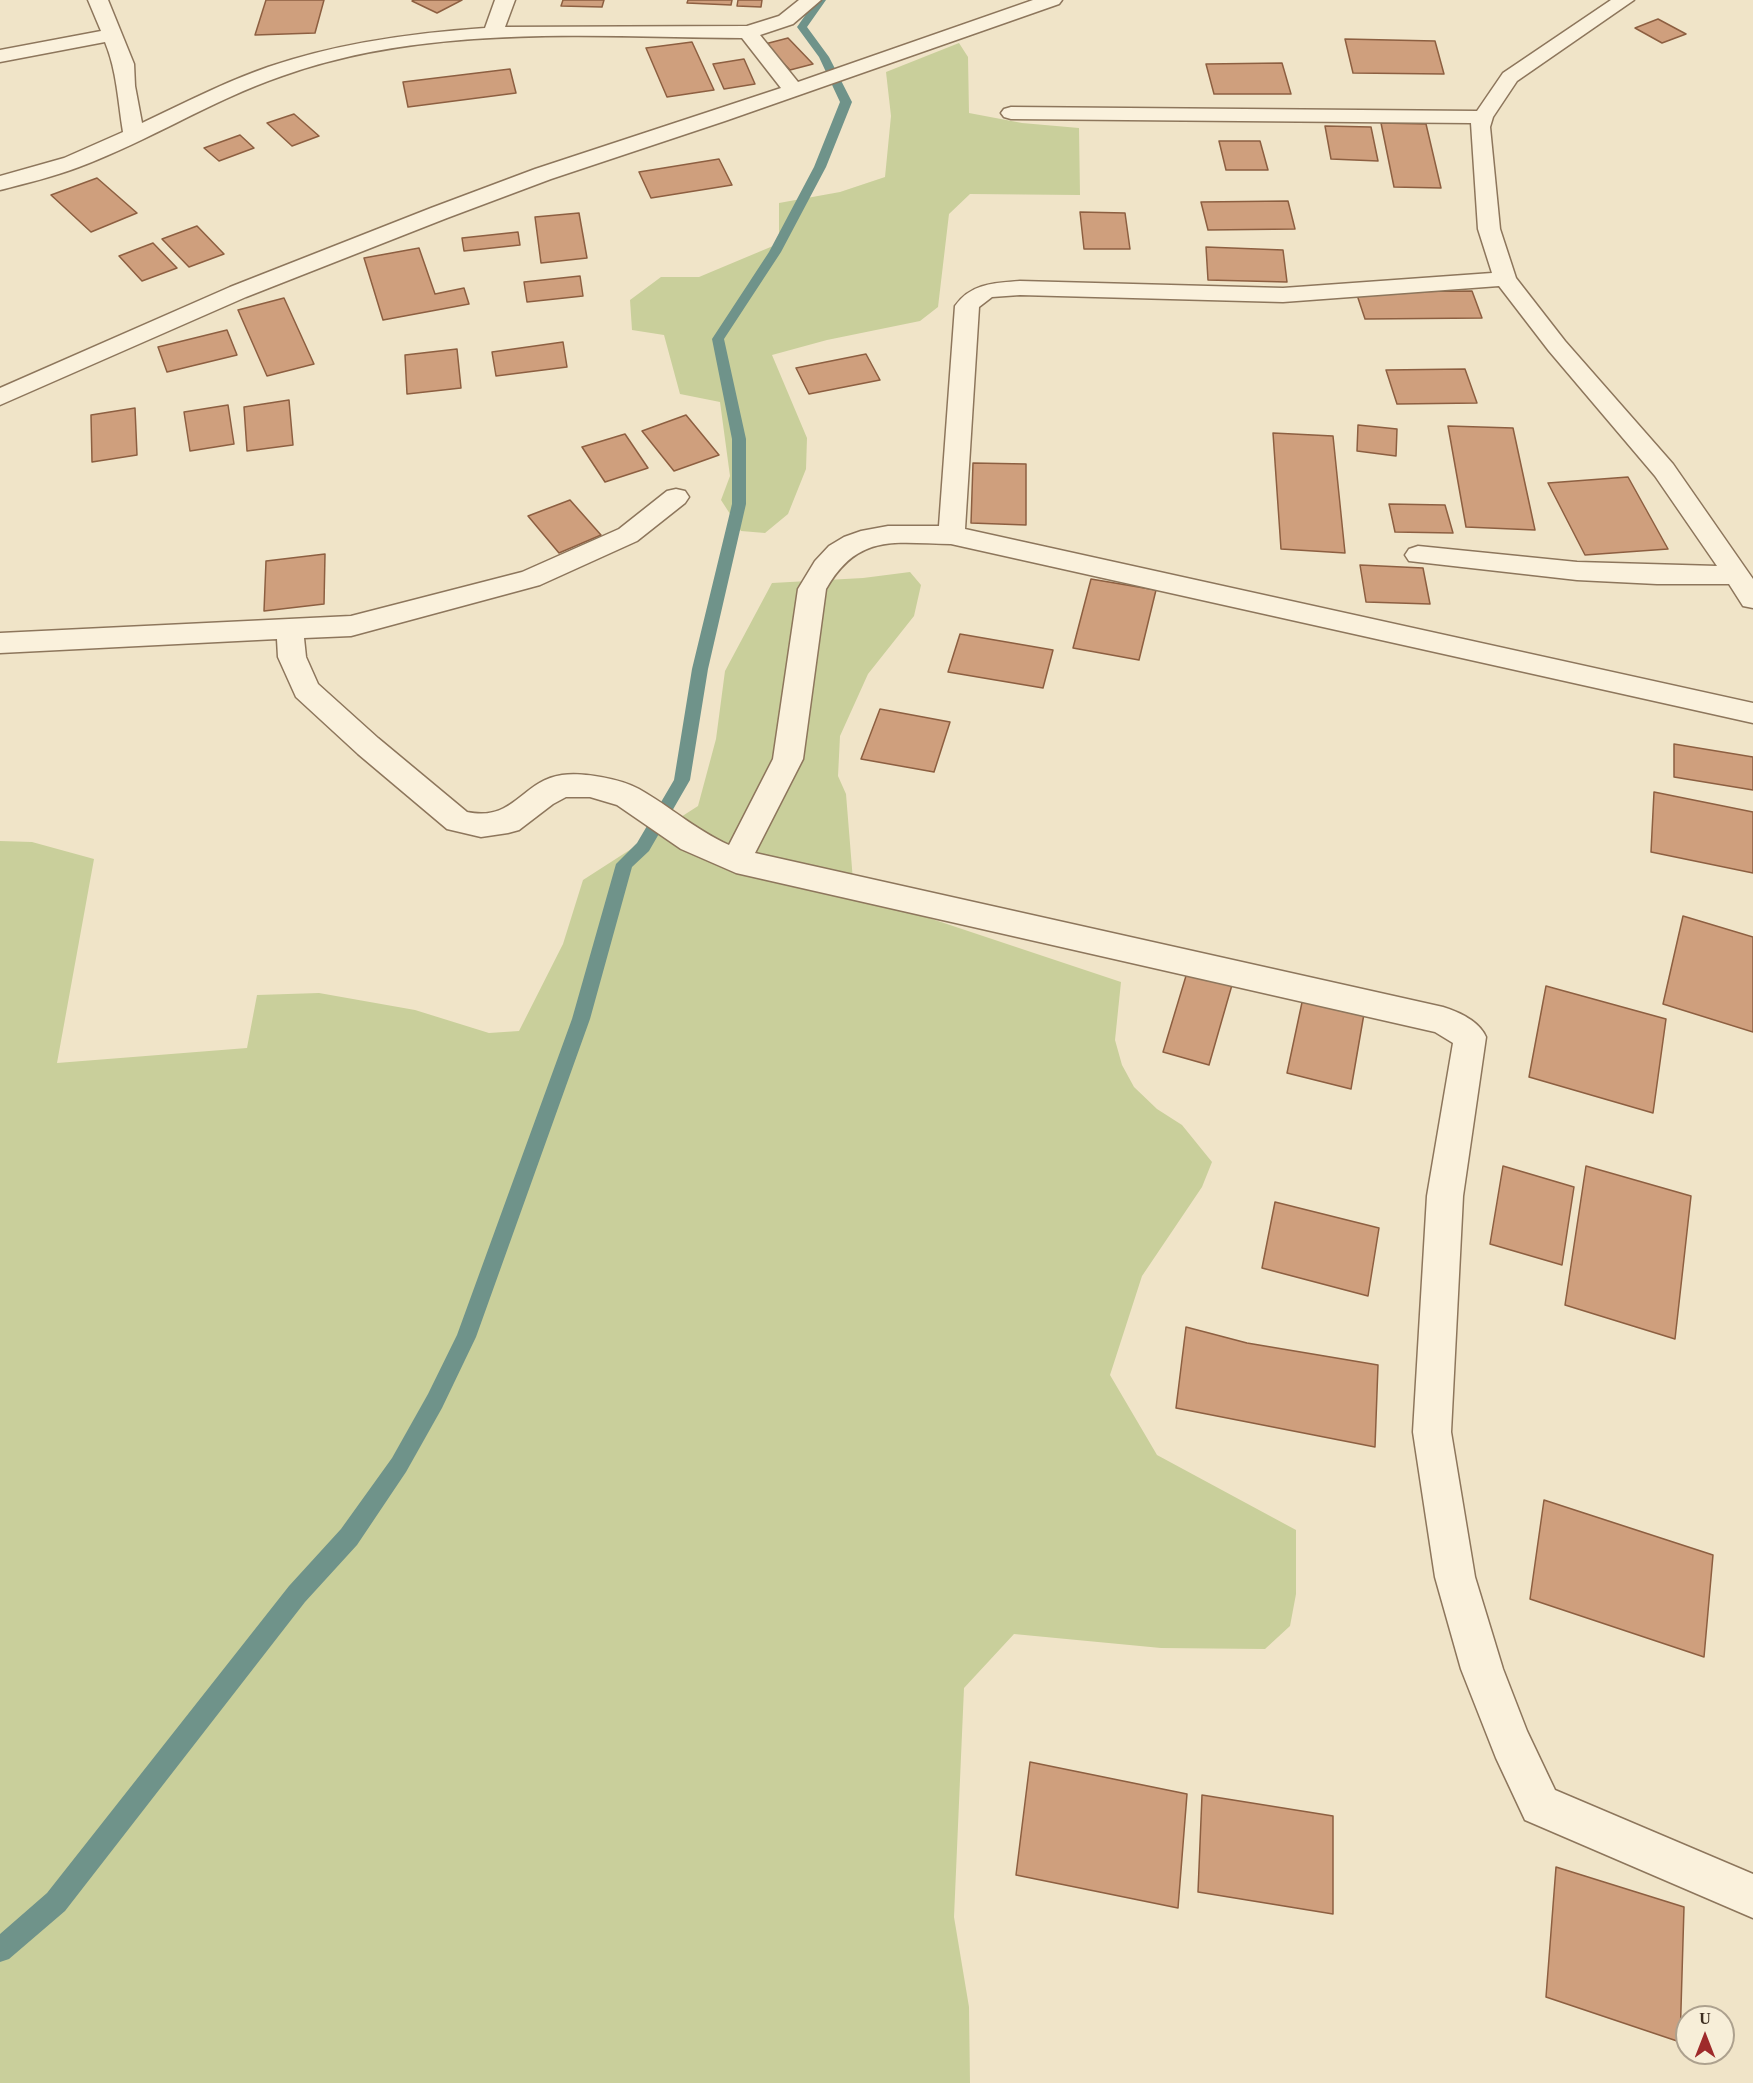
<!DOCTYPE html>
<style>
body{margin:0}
#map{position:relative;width:1753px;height:2083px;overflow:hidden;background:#f0e4c8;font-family:Georgia,serif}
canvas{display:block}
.north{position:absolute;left:1675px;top:2005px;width:60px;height:60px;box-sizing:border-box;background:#f7eed8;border:2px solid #ada18e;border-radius:50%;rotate:0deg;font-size:16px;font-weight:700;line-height:24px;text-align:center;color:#3d2e20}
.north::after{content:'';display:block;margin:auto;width:21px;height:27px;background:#9e2a2b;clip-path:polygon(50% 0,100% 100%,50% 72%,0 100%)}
</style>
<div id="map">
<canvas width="1753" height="2083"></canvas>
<div class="north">U</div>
</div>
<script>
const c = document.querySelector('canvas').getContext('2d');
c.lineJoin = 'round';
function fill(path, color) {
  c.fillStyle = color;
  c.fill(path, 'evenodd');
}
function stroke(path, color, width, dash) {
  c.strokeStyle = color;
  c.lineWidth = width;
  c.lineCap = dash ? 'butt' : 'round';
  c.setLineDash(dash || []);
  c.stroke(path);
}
fill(new Path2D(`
 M959 43 968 57 969 113 1022 123 1079 128 1080 195 970 194 949 214 938 307 920 321 827 340 772 355 807 438 806 469 788 514 765 533 741 531 721 500 730 476 720 402 680 394 664 335 632 330 630 300 661 277H699L773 246 779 234V203L840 192 885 177 891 116 886 72Z
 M910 572 921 585 914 616 868 674 840 736 838 776 846 794 854 893 1121 982 1115 1040 1122 1065 1134 1087 1157 1109 1182 1125 1212 1162 1202 1187 1142 1276 1110 1375 1157 1455 1296 1530V1594L1290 1626 1265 1649 1161 1648 1014 1634 964 1688 954 1917 969 2007 970 2083H0V841L32 842 94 859 57 1063 247 1048 257 995 319 993 415 1010 489 1033 519 1031 563 944 583 880 698 806 716 739 725 671 772 583 863 578Z`), '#c9cf9b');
fill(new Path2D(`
 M816 0H826L807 27 829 57 852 102 826 167 781 252 724 339 746 439V504L708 669 690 780 649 851 632 867 590 1019 476 1337 442 1408 406 1472 357 1545 305 1602 65 1911 9 1959 0 1962V1934L47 1893 289 1586 341 1529 392 1458 428 1394 457 1335 572 1019 616 864 637 843 674 780 692 669 732 504V439L712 339 769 252 814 167 840 102 819 57 797 27Z`), '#6f938a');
const building = new Path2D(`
 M266 0H324L315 33 255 35Z
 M414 0H462L437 13 412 1Z
 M563 0H604L602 7 561 6Z
 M688 0H732L731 5 687 3Z
 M738 0H762L761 7 737 6Z
 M1658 19 1686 34 1662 43 1635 28Z
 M788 38 813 64 790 70 765 44Z
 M1345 39 1435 41 1444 74 1353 73Z
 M692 42 714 90 667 97 646 48Z
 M744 59 755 84 724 89 713 64Z
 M1282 63 1291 94H1214L1206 64Z
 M510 69 516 93 408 107 403 82Z
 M294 114 319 136 292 146 267 123Z
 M1381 123 1426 124 1441 188 1394 187Z
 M1325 126 1371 127 1378 161 1331 159Z
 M240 135 254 148 219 161 204 148Z
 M1219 141H1260L1268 170H1226Z
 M719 159 732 185 651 198 639 172Z
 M97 178 137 213 91 232 51 195Z
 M1288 201 1295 229 1208 230 1201 202Z
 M1080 212 1125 213 1130 249H1084Z
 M579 213 587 258 541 263 535 217Z
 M197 226 224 254 189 267 162 239Z
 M518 232 520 245 464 251 462 238Z
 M153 243 177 268 142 281 119 256Z
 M1206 247 1283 250 1287 282 1208 280Z
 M419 248 435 294 464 288 469 304 383 320 364 258Z
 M580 276 583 296 527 302 524 282Z
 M1472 291 1482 318 1365 319 1356 292Z
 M284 298 314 364 267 376 238 310Z
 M227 330 237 355 167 372 158 347Z
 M563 342 567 367 496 376 492 352Z
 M457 349 461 388 407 394 405 355Z
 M866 354 880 380 809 394 796 368Z
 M1465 369 1477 403 1397 404 1386 370Z
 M289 400 293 445 247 451 244 407Z
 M228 405 234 444 190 451 184 412Z
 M135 408 137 455 92 462 91 415Z
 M686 415 719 455 674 471 642 431Z
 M1358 425 1397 429 1396 456 1357 451Z
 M1448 426 1513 428 1535 530 1466 527Z
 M1273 433 1333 436 1345 553 1281 549Z
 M625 434 648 468 605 482 582 447Z
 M973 463 1026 464V525L971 523Z
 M1628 477 1668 549 1585 555 1548 483Z
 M570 500 601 535 559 553 528 516Z
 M1389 504 1445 505 1453 533 1395 532Z
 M325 554 324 604 264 611 266 561Z
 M1360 565 1423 568 1430 604 1366 602Z
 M1091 579 1156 590 1139 660 1073 648Z
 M960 634 1053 650 1043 688 948 672Z
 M880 709 950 722 934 772 861 759Z
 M1674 744 1753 757V790L1674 777Z
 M1654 792 1753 812V873L1651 852Z
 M1683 916 1753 937V1032L1663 1004Z
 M1189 966 1234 978 1209 1065 1163 1052Z
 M1546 986 1666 1019 1653 1113 1529 1077Z
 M1304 993 1365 1008 1351 1089 1287 1073Z
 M1503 1166 1574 1187 1562 1265 1490 1244Z
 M1586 1166 1691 1196 1675 1339 1565 1305Z
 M1275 1202 1379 1228 1368 1296 1262 1268Z
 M1186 1327 1247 1343 1378 1365 1375 1447 1176 1408Z
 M1544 1500 1713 1555 1704 1657 1530 1599Z
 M1030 1762 1187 1794 1178 1908 1016 1875Z
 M1202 1795 1333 1816V1914L1198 1892Z
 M1556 1867 1684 1907 1680 2042 1546 1997Z`);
fill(building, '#cf9f7d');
stroke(building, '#8d5f41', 1.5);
const minor = new Path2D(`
 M88 0H108L134 64 135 86 142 123C184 103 225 82 268 67 338 43 412 33 485 28L495 0H515L505 27 747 26 779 16 799 0H821L793 24 760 35 798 82 1033 0H1062L1059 4 725 121 551 179 447 218 246 297 0 405V388L230 287 431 208 535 169 781 88 742 38C590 37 428 24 282 76 212 100 149 141 79 167 53 177 27 183 0 190V176L64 158 123 132C118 102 117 71 105 42L0 62V50L101 31Z
 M1611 0H1634L1517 81 1493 117 1490 127 1500 229 1516 278 1565 341 1673 464 1746 569 1753 579V608L1743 606 1729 584H1657L1577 580 1409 561 1405 555 1409 549 1418 546 1577 562 1717 566 1655 476 1549 351 1499 286 1283 302 1020 295 992 297 979 307 965 529 1753 703V723L951 544C894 543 858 533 826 589L803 759 755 853 1443 1007C1459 1012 1479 1021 1486 1037L1463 1196 1451 1432 1475 1577 1503 1669 1527 1731 1555 1790 1753 1874V1918L1525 1820 1496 1758 1461 1669 1435 1577 1413 1432 1427 1196 1453 1043 1435 1032 736 873 681 849 617 805 590 797H566L553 804 519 830 508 833 481 837 447 829 358 754 296 697 278 657 277 639 0 653V633L351 616 522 572 619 529 667 491 676 489 685 491 689 497 685 503 637 541 540 585 351 636 304 638 306 657 318 684 378 738 467 812C515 822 521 781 562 775 583 772 621 779 639 789 671 807 694 829 729 845L773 759 798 589 815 561 829 546 844 537 861 531 888 526H939L955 306C971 283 995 283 1020 281L1283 288 1492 273 1478 229 1471 123 1011 119 1004 117 1001 113 1004 109 1011 107 1477 111 1503 73Z`);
stroke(minor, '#8d765c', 3);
fill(minor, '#faf1dc');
</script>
